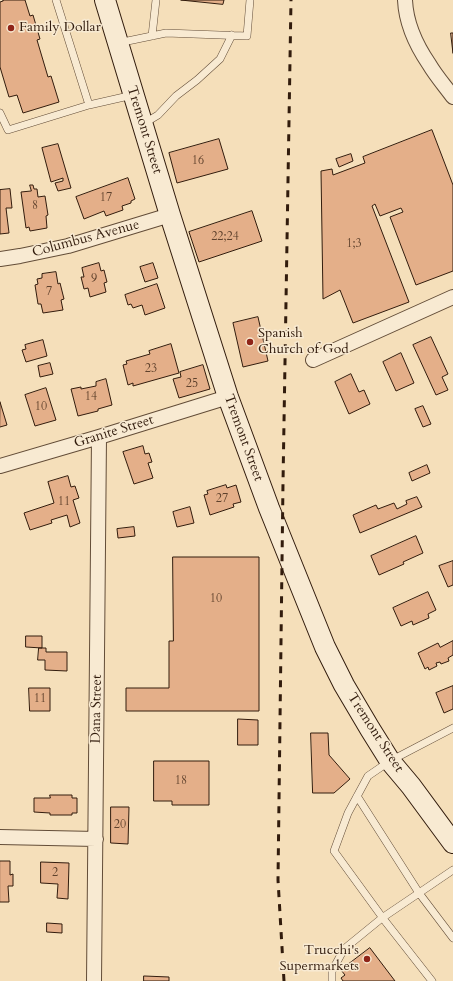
<!DOCTYPE html>
<style>
body{margin:0}
canvas{display:block;background:#f5dfba}
</style>
<canvas width="453" height="981"></canvas>
<script>
const c = document.querySelector('canvas').getContext('2d');
c.lineJoin = 'round';
function fill(path, color) {
  c.fillStyle = color;
  c.fill(path, 'evenodd');
}
function stroke(path, color, width, dash) {
  c.strokeStyle = color;
  c.lineWidth = width;
  c.lineCap = dash ? 'butt' : 'round';
  c.setLineDash(dash || []);
  c.stroke(path);
}
function drawText(font, color, halo, rows, align = 'center') {
  c.font = font + ' Cardo,serif';
  c.lineWidth = 3;
  c.setLineDash([]);
  c.textBaseline = 'middle';
  c.strokeStyle = halo;
  c.fillStyle = color;
  for (const [text, x, y, turn = 0] of rows) {
    c.save();
    c.translate(x, y);
    c.rotate((+turn || 0) * Math.PI / 180);
    c.textAlign = isNaN(turn) ? turn : align;
    if (halo) c.strokeText(text, 0, 0);
    c.fillText(text, 0, 0);
    c.restore();
  }
}
const building = new Path2D(`
 M3 0H25L30 16 33 15 40 39 37 40 48 77 51 76 59 102 23 113 17 95 9 97 0 67V2L3 1Z
 M181 0H224L223 4Z
 M451 33H453V53Z
 M432 130 453 185V271L416 285 390 217 403 212 401 208 380 216 375 204 372 206 409 302 353 323 340 290 323 299 321 171 332 169 333 175 365 163 363 157Z
 M219 139 228 169 177 183 169 153Z
 M58 144 71 188 58 191 55 183 63 181V178L51 182 42 148Z
 M351 154 353 161 339 167 336 159Z
 M128 178 135 199 131 201V203L122 206 123 210 106 216 104 211 84 219 76 197Z
 M30 185H33L34 189H37L38 197 45 196 48 215 46 216 47 228 30 231 29 227 26 228 21 192 31 191Z
 M10 189 12 208H6L9 233 0 234V190Z
 M252 211 262 241 199 262 189 232Z
 M99 263 101 271 104 270 107 282 104 283 106 292 90 297 88 288 84 289 81 277H84L82 268Z
 M153 263 158 278 145 282 140 267Z
 M56 272 58 284 60 283 64 299 61 300 63 310 43 313 41 304H38L35 285 38 284 37 279 42 278V274Z
 M157 284 165 308 145 315 142 305 133 308 131 304 128 305 125 295Z
 M258 317 268 361 243 367 233 323Z
 M431 337 448 374 442 377 448 390 436 395 413 345Z
 M43 340 47 356 26 362 22 350 26 349 25 345Z
 M171 344 179 373 133 386V383L128 385 123 365 127 364 126 361 150 354 149 351Z
 M401 353 414 383 396 391 383 362Z
 M50 363 53 374 40 377 38 366Z
 M203 365 210 389 179 398 173 379 181 377 180 372Z
 M351 374 359 392 364 390 370 404 349 414 335 382Z
 M106 379 112 405 98 409V411L78 416 71 389 81 387V389L96 386V382Z
 M46 388 56 420 35 426 25 395Z
 M0 402 7 425 0 427Z
 M423 406 431 424 423 427 415 409Z
 M143 446 145 454 149 453 152 462 148 463 153 478 134 484 123 452Z
 M427 465 430 473 412 481 409 473Z
 M68 476 71 487 75 486 79 498 73 500 80 523 70 527 67 515 51 520 52 523 30 530 24 513 54 503 48 482Z
 M226 485 227 488 236 485 241 502 233 504 234 507 210 515 204 495 208 494 207 491Z
 M417 497 422 507 360 533 353 515 376 505 378 509 394 503 397 509 407 504 406 501Z
 M190 507 194 523 177 527 173 512Z
 M134 527 135 536 118 538 117 529Z
 M416 536 423 553 403 562 404 564 379 575 371 556Z
 M173 557H259V711H126V688H169V641H173Z
 M453 561V585L448 587 439 566Z
 M428 592 436 610 428 614 429 618 413 625 412 621 401 626 393 608Z
 M26 636H42V648L26 647Z
 M453 641V655L448 658 449 661 441 664 440 662 436 663 437 666 429 670 428 667 425 669 418 653 438 643 440 647Z
 M39 648H46V652H67V671L45 670V660H38Z
 M453 686V709L444 713 436 693Z
 M29 688H50V711H30Z
 M238 719 258 720V745H238Z
 M311 733H328L329 755 350 779 334 793H313Z
 M154 761H209V805H172V801H154Z
 M50 795H72V798H77V813H72V815H50V813L34 812V798H50Z
 M111 807H129L128 844 111 843Z
 M0 861H10V875L13 874V886H8L9 902H0Z
 M41 862 69 863 68 899 57 898 58 884 41 883Z
 M47 923 62 924V933L47 932Z
 M370 948 395 981H343L341 978 345 975 341 970Z
 M144 976 169 977V981H144Z`);
fill(building, '#e4af89');
stroke(building, '#321c0d', 1);
const service = new Path2D(`
 M56 0 89 105 133 95
 M152 36 156 0
 M118 43 166 33 247 36 250 0
 M0 113 8 130 89 105
 M143 124 158 115 176 96 197 80 220 59 232 35
 M453 870 419 893 453 938
 M332 981V971L344 949 382 918 419 893 357 796
 M432 981 385 921 334 851 348 813 368 776 390 761 453 728`);
const minor = new Path2D(`
 M405 0C406 23 416 45 429 64 436 76 445 86 453 97
 M0 259 20 256 68 246 170 215
 M313 360 453 297
 M0 466 99 437 228 397
 M0 837 96 839
 M94 981 99 437`);
const secondary = new Path2D(`
 M105 0 170 215 228 397 269 508 325 647 344 685 370 729 390 761 411 786 453 843`);
stroke(service, '#634d38', 8);
stroke(minor, '#634d38', 16);
stroke(secondary, '#321c0d', 22);
stroke(service, '#f8ead2', 7);
stroke(minor, '#f8ead2', 14);
stroke(secondary, '#f8ead2', 20);
stroke(new Path2D(`
 M284 981 278 880 283 483 291 0`), '#321c0d', 3, [7, 7]);
for (const [x, y, r, color] of [
 [11,28,4,"#8f2418"],
 [250,342,4,"#8f2418"],
 [367,959,4,"#8f2418"]
]) {
  const dot = new Path2D();
  dot.arc(x, y, r, 0, 2 * Math.PI);
  c.fillStyle = color;
  c.fill(dot);
  stroke(dot, '#f8ead2', 1.5);
}
drawText('12px', '#5e412c', null, [
 ["16",198,161],
 ["17",106,198],
 ["8",35,206],
 ["22;24",225,237],
 ["1;3",354,244],
 ["9",94,279],
 ["7",49,292],
 ["23",151,369],
 ["25",192,384],
 ["14",91,397],
 ["10",41,407],
 ["27",222,499],
 ["11",64,502],
 ["10",216,599],
 ["11",40,699],
 ["18",181,781],
 ["20",120,825],
 ["2",55,873]
]);
drawText('14px', '#321c0d', '#f8ead2', [
 ["Family Dollar",19,28],
 ["Spanish",258,334],
 ["Church of God",258,350],
 ["Trucchi's",359,951,"right"],
 ["Supermarkets",359,967,"right"]
], 'left');
drawText('14px', '#321c0d', '#f8ead2', [
 ["Tremont Street",144,130,73],
 ["Columbus Avenue",86,239,-15],
 ["Granite Street",114,432,-17],
 ["Tremont Street",243,438,70],
 ["Dana Street",97,709,-89],
 ["Tremont Street",375,733,57]
]);
</script>
